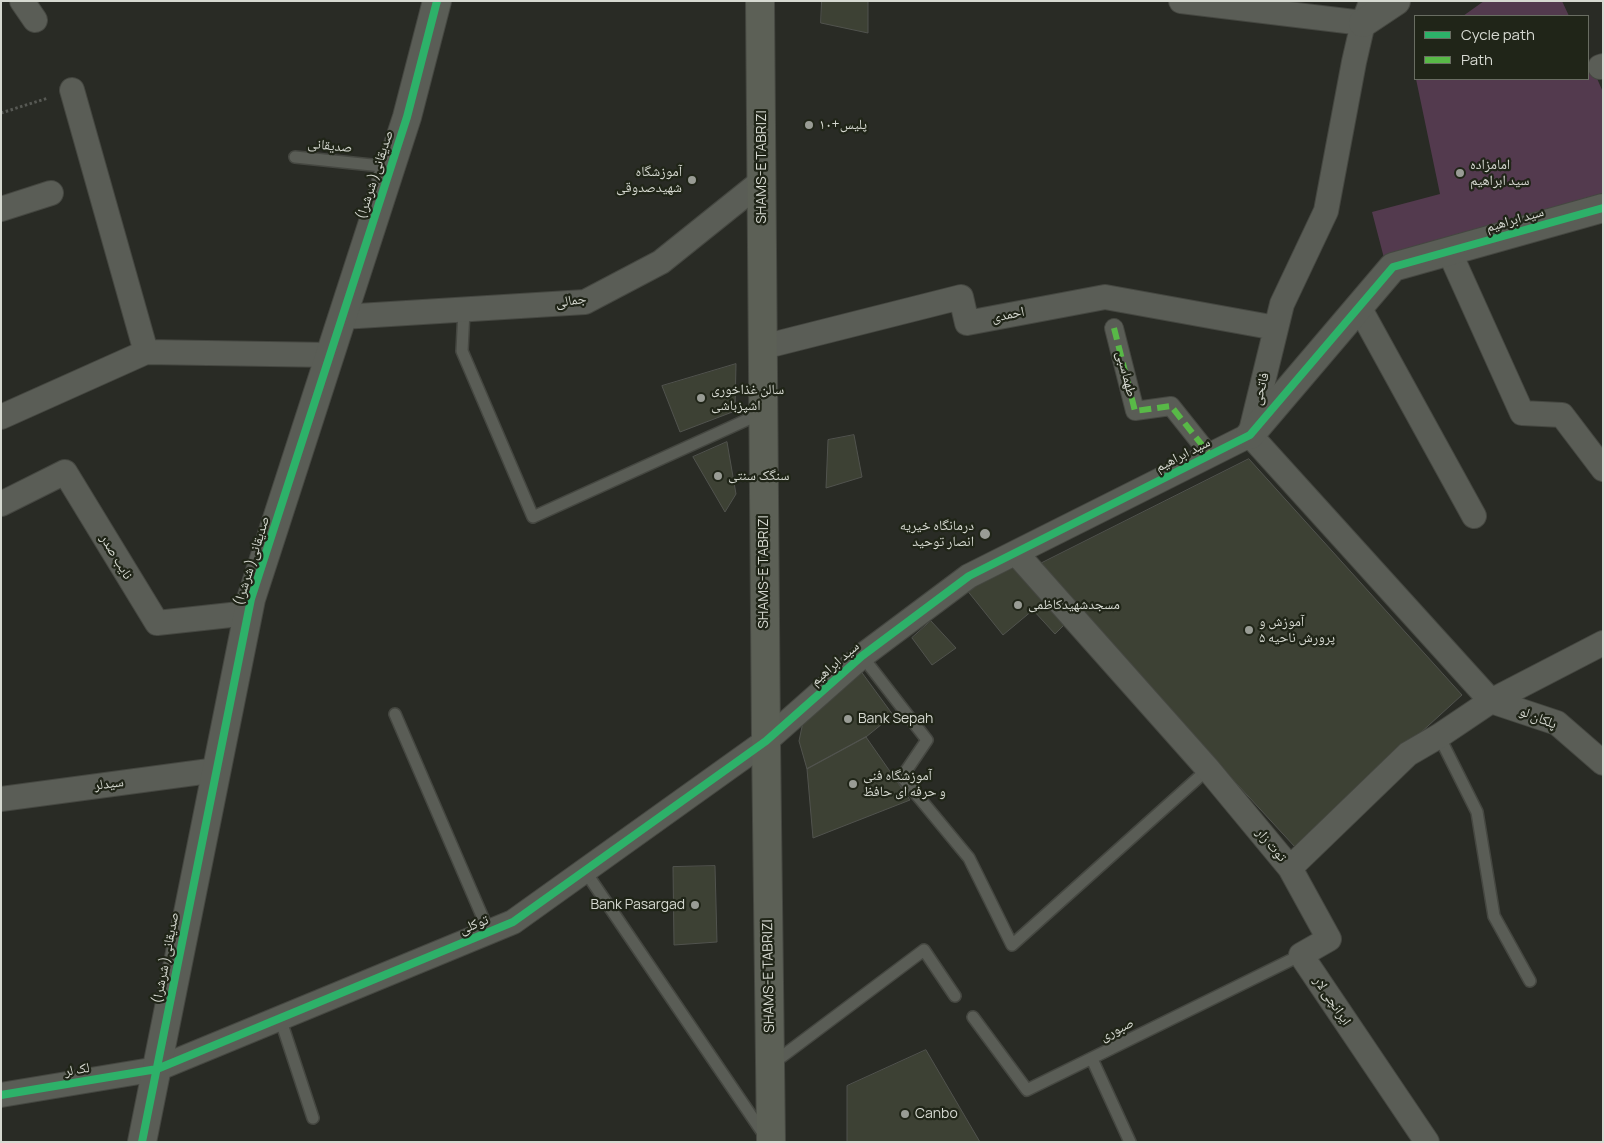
<!DOCTYPE html>
<meta charset="utf-8">
<style>
body{margin:0}
#map{position:relative;width:1604px;height:1143px;overflow:hidden;background:#292b25;font-family:Manrope,sans-serif}
canvas{display:block}
.frame{position:absolute;inset:0;border:2px solid #d6d9d1;pointer-events:none}
.legend{position:absolute;left:1414px;top:15px;width:175px;height:65px;box-sizing:border-box;background:#202518;border:1px solid #696d62;margin:0;padding:6px 9px;list-style:none;font-size:15px;color:#d6d9d1}
.legend li{display:flex;align-items:center;gap:10px;height:25px}
.legend b{width:25px;border:1px solid #696d62}
</style>
<div id="map">
<canvas width="1604" height="1143"></canvas>
<div class="frame"></div>
<ul class="legend">
<li><b style="height:6px;background:#2db169"></b>Cycle path</li>
<li><b style="height:6px;background:#58b947"></b>Path</li>
</ul>
</div>
<script>
const c = document.querySelector('canvas').getContext('2d');
c.lineJoin = 'round';
function fill(path, color) {
  c.fillStyle = color;
  c.fill(path, 'evenodd');
}
function stroke(path, color, width, dash) {
  c.strokeStyle = color;
  c.lineWidth = width;
  c.lineCap = dash ? 'butt' : 'round';
  c.setLineDash(dash || []);
  c.stroke(path);
}
function drawText(font, color, halo, rows, align = 'center') {
  c.font = font + ' Manrope,"Noto Naskh Arabic",sans-serif';
  c.lineWidth = 4.5;
  c.setLineDash([]);
  c.textBaseline = 'middle';
  c.strokeStyle = halo;
  c.fillStyle = color;
  for (const [text, x, y, turn = 0] of rows) {
    c.save();
    c.translate(x, y);
    c.rotate((+turn || 0) * Math.PI / 180);
    c.textAlign = isNaN(turn) ? turn : align;
    if (halo) c.strokeText(text, 0, 0);
    c.fillText(text, 0, 0);
    c.restore();
  }
}
fill(new Path2D(`
 M1484 1H1562L1569 16H1463Z
 M1588 58 1603 92V193L1384 258 1372 212 1440 194 1416 79H1588Z`), '#533a4e');
const building = new Path2D(`
 M822 1H868V33L821 23Z
 M736 364 735 411 680 432 662 386Z
 M854 435 862 477 826 488 828 440Z
 M727 442 736 494 725 512 693 457Z
 M1249 459 1462 695 1295 847 1036 566Z
 M1014 566 1070 619 1055 634 1033 610 1003 635 966 589Z
 M931 621 956 648 932 665 912 638Z
 M860 670 893 715 866 737 807 769 799 741 803 722Z
 M866 737 910 800 813 838 807 769Z
 M715 866 717 942 674 945 673 867Z
 M926 1050 980 1142H847V1086Z`);
fill(building, '#3d4134');
stroke(building, '#51534e', 1);
const service = new Path2D(`
 M295 157 391 167
 M464 310 462 351 533 517 762 413
 M862 656 927 740 902 777 969 858 1012 945 1208 769
 M395 714 489 932
 M1439 736 1477 812 1494 916 1530 981
 M585 871 765 1136
 M973 1017 1027 1090 1301 955
 M280 1018 313 1118
 M1092 1059 1130 1142
 M772 1064 924 950 955 996`);
const pedestrian = new Path2D(`
 M1114 328 1135 411 1171 406 1210 455`);
const minor = new Path2D(`
 M22 1 35 20
 M1181 1 1363 23
 M1600 67 1603 66
 M72 90 146 352
 M1 209 51 193
 M1449 251 1522 413 1562 415 1603 469
 M1359 307 1474 516
 M342 317 585 302 661 262 762 181
 M763 347 961 297 967 323 1105 297 1276 328
 M1 417 146 352 331 355
 M1250 435 1491 701 1557 723 1603 763
 M1250 435 1282 304 1326 211 1354 62 1363 23 1370 5
 M1 504 65 472 157 623 249 613
 M1016 553 1208 769 1290 868 1408 754 1439 736 1491 701 1603 643
 M1 799 217 770
 M1290 868 1329 939 1301 955 1427 1142
 M1 1095 157 1069 513 922 766 741 862 656 969 576 1250 435`);
const tertiary = new Path2D(`
 M1363 23 1396 1
 M1250 435 1393 267 1603 208
 M142 1142 251 599 407 117 437 1`);
const primary = new Path2D(`
 M760 1 766 741 771 1142`);
stroke(service, '#454741', 14);
stroke(pedestrian, '#454741', 20);
stroke(minor, '#454741', 26);
stroke(tertiary, '#454741', 30);
stroke(primary, '#454741', 30);
stroke(new Path2D(`
 M1 113 48 98`), '#575954', 3, [2.5, 2.5]);
stroke(service, '#5a5d56', 11);
stroke(pedestrian, '#5a5d56', 18);
stroke(minor, '#5a5d56', 24);
stroke(tertiary, '#5a5d56', 28);
stroke(primary, '#5c6056', 28);
stroke(new Path2D(`
 M1114 328 1135 411 1171 406 1210 455`), '#58b947', 6, [12, 6]);
stroke(new Path2D(`
 M1 1095 157 1069 513 922 766 741 862 656 969 576 1250 435 1393 267 1603 208
 M142 1142 251 599 407 117 437 1`), '#2db169', 8);
for (const [x, y, r, color] of [
 [809,125,5,"#999c95"],
 [1460,173,5,"#999c95"],
 [692,180,5,"#999c95"],
 [701,398,5,"#999c95"],
 [718,476,5,"#999c95"],
 [985,534,6,"#999c95"],
 [1018,605,5,"#999c95"],
 [1249,630,5,"#999c95"],
 [848,719,5,"#999c95"],
 [853,784,5,"#999c95"],
 [695,905,5,"#999c95"],
 [905,1114,5,"#999c95"]
]) {
  const dot = new Path2D();
  dot.arc(x, y, r, 0, 2 * Math.PI);
  c.fillStyle = color;
  c.fill(dot);
  stroke(dot, '#202518', 2);
}
drawText('14px', '#d6d9d1', '#202518', [
 ["پلیس+۱۰",819,125],
 ["امامزاده",1470,165],
 ["سید ابراهیم",1470,181],
 ["آموزشگاه",682,172,"right"],
 ["شهیدصدوقی",682,188,"right"],
 ["سالن غذاخوری",711,390],
 ["اشپزباشی",711,406],
 ["سنگک سنتی",728,476],
 ["درمانگاه خیریه",974,526,"right"],
 ["انصار توحید",974,542,"right"],
 ["مسجدشهیدکاظمی",1028,605],
 ["آموزش و",1259,622],
 ["پرورش ناحیه ۵",1259,638],
 ["Bank Sepah",858,719],
 ["آموزشگاه فنی",863,776],
 ["و حرفه ای حافظ",863,792],
 ["Bank Pasargad",685,905,"right"],
 ["Canbo",915,1114]
], 'left');
drawText('14px', '#d6d9d1', '#202518', [
 ["صدیقانی",330,146,6],
 ["SHAMS-E TABRIZI",762,167,-90],
 ["(شرشرا )صدیقانی",375,175,-72],
 ["سید ابراهیم",1515,220,-16],
 ["جمالی",571,301,-8],
 ["احمدی",1008,315,-11],
 ["طهماسبی",1126,374,76],
 ["فاتحی",1261,389,-76],
 ["سید ابراهیم",1183,455,-27],
 ["نایب صدر",116,557,59],
 ["(شرشرا )صدیقانی",252,561,-73],
 ["SHAMS-E TABRIZI",764,572,-90],
 ["سید ابراهیم",835,664,-41],
 ["پلکان لو",1538,718,22],
 ["سیدلر",109,784,-7],
 ["توت زار",1271,845,50],
 ["توکلی",474,925,-22],
 ["(شرشرا )صدیقانی",166,958,-79],
 ["SHAMS-E TABRIZI",769,976,-91],
 ["ایرانچی لار",1332,1001,56],
 ["صبوری",1117,1030,-26],
 ["لک لر",77,1070,-9]
]);
</script>
